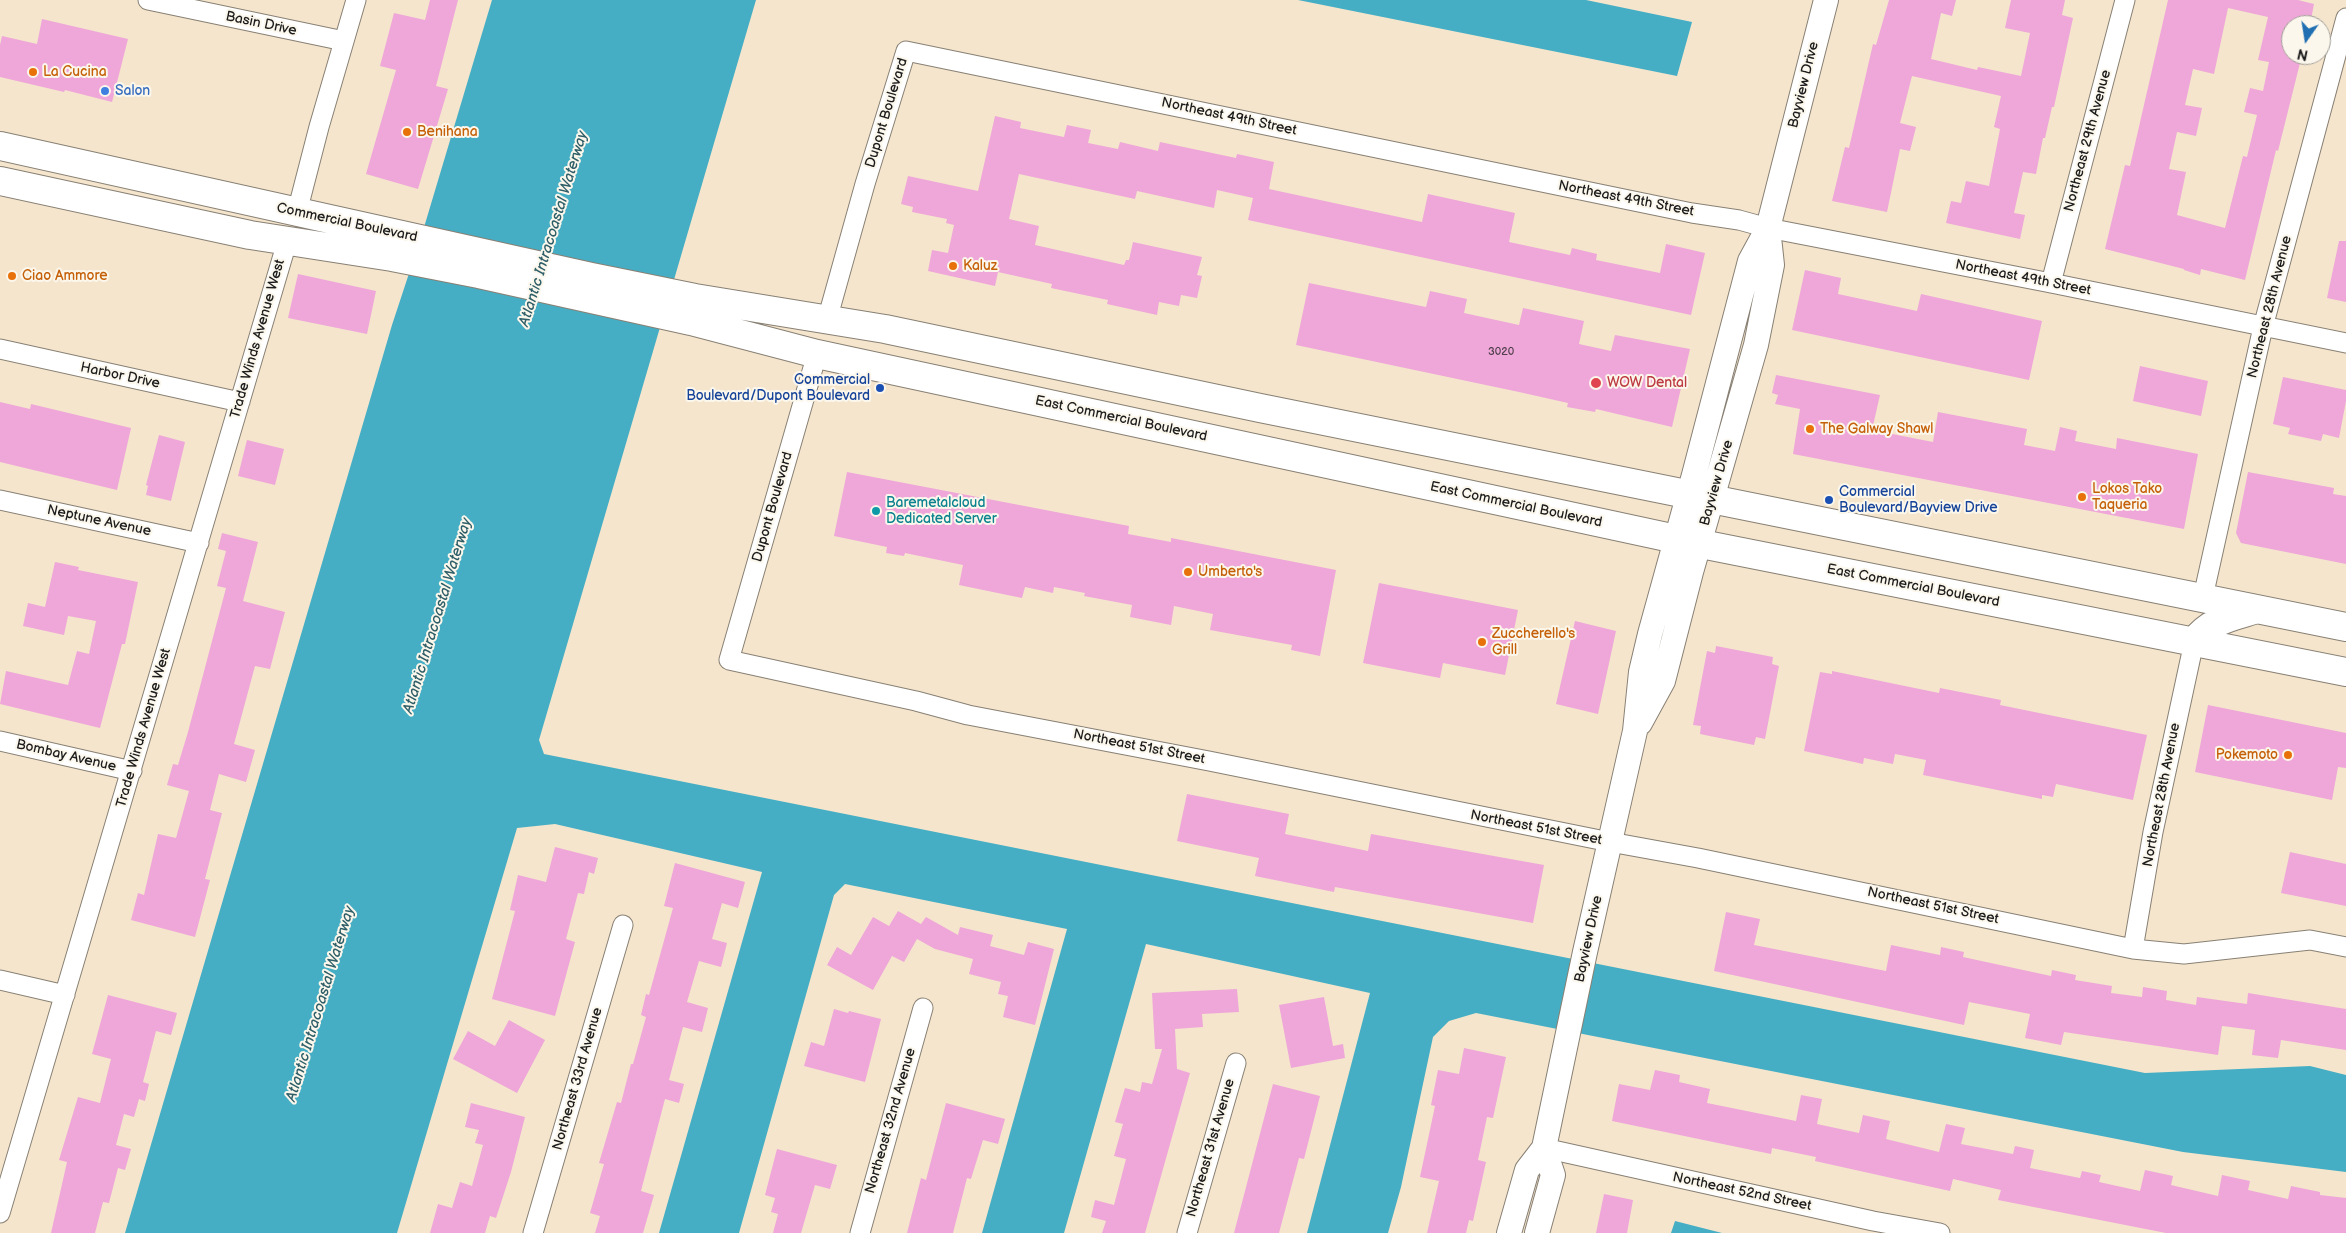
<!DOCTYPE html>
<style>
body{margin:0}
#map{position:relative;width:2346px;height:1233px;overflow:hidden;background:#f5e5cd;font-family:"Balsamiq Sans",sans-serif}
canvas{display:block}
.north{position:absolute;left:2281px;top:15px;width:50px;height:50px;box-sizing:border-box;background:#fbf7ec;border:1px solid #a29f99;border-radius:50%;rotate:193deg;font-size:14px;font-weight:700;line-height:20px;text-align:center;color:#1c1c1c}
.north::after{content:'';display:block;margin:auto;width:18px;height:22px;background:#1f6fb2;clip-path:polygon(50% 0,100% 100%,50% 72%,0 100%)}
</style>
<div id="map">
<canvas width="2346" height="1233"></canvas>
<div class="north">N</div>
</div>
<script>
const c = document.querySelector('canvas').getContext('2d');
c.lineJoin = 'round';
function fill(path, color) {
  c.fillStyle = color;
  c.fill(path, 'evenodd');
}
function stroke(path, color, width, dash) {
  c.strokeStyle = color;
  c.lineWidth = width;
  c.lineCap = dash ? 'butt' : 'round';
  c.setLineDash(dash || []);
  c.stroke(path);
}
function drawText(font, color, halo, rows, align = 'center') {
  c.font = font + ' "Balsamiq Sans",sans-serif';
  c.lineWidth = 4;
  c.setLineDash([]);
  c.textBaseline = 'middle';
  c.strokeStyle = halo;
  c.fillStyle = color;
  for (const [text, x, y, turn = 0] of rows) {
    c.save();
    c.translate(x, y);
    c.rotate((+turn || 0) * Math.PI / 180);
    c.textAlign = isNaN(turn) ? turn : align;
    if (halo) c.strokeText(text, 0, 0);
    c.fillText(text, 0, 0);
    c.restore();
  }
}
fill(new Path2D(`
 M492 0H756L539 740 544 754 2145 1073 2310 1066 2346 1075V1172L2183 1152 1476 1013 1449 1021 1433 1037 1401 1187 1388 1233H1307L1370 993 1146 944 1064 1233H982L1067 929 845 884 834 895 739 1233H659L762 872 555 824 517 828 397 1233H125L392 325 422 234Z
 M1298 0H1586L1692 22 1677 76Z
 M1675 1221 1722 1233H1671Z`), '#45aec4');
fill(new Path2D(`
 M430 0H458L436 86 448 89 418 189 366 174 396 70 380 66 394 13 425 20Z
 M1889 0H1956L1952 16 1941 13 1931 59 1977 70 1978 67 2021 76 2030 33 2005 28 2011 0H2065L2062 15 2073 18 2054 107H2052L2045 138H2043L2036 174 2023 172 2014 213 2025 215 2020 239 1946 223 1951 201 1961 203 1966 181 1989 186 2000 129 1994 127 2001 96 1912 76 1900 123 1916 127 1910 151 1900 149 1887 212 1832 201 1845 147 1849 148 1873 44 1876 45Z
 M2168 0H2298L2314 4 2310 25H2291V55H2302L2278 151 2276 150 2245 280 2201 269 2200 275 2184 270V269L2105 249 2125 165 2130 166ZM2228 8 2268 17 2258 60 2269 62 2263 91 2250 88 2244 112 2257 115 2247 157 2243 156 2225 228 2177 215 2186 172 2169 169 2177 132 2196 136 2202 108 2185 105 2193 69 2214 74Z
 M42 19 128 39 112 102 65 90 64 92 0 77V45L2 36 37 44Z
 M995 116 1021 122 1020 128 1064 137 1067 125 1091 130 1088 143 1118 149 1120 142 1158 151 1160 142 1236 158 1237 154 1274 162 1269 189 1422 222 1428 194 1515 213 1509 242 1570 255 1572 248 1597 254 1596 260 1660 273 1666 244 1705 253 1691 315 1248 220 1253 198 1217 190 1214 208 1137 191 1135 199 1019 174 1009 219 1039 226 1035 245 1124 265 1126 260H1129L1133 242 1202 257 1197 275 1202 276 1197 298 1181 295 1179 306 1159 302 1157 315 1107 304 1108 300 1051 288 1052 284 998 272 995 286 928 271 932 250 948 253 954 225 946 223 947 219 912 212 913 207 901 204 908 176 978 191Z
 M2339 241H2346V302L2327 298Z
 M1805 270 1841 278 1838 294 1917 311 1921 294 2042 321 2029 380 1792 330Z
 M298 274 376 291 367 334 288 318Z
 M1309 283 1426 307 1430 291 1467 299 1464 313 1519 325 1523 308 1584 321 1579 344 1611 351 1615 335 1690 349 1672 427 1596 409 1595 412 1567 407 1568 403 1519 392 1296 345Z
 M2140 366 2208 381 2201 416 2133 401Z
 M1776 375 1880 395 1872 430 1933 442 1938 412 2027 429 2024 445 2055 451 2060 427 2077 431 2075 441 2116 449 2117 438 2198 454 2184 529 1793 454 1800 409 1775 404 1778 395 1772 393Z
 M2283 377 2346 390V401L2339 438 2323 434 2321 441 2288 434 2290 428 2273 424Z
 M0 402 30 409 31 404 131 428 117 490 0 462Z
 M159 435 185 442 171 501 146 495 148 486 146 485Z
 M247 440 284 449 275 485 238 476Z
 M847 472 1129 526 1128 534 1171 542V538L1336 570 1320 656 1291 650 1292 645 1210 630 1213 614 1174 606 1171 625 1130 617 1132 605 1084 596 1085 593 1054 587 1053 593 1025 587 1022 598 959 585 963 565 905 553 904 556 886 553 887 547 834 536Z
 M2248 472 2334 488 2333 494 2346 496V564L2241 543 2236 533Z
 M222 533 258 542 243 601 285 612 270 669 255 666 234 744 255 750 246 782 219 774 210 810 222 813 205 879 210 880 195 937 131 920 138 893 144 895 158 834 176 838 189 791 167 785 173 764 178 765 188 732 226 588 217 586 226 551 218 549Z
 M55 562 79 567 78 570 138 582 125 644H122L100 728 0 704 6 671 68 685 77 651 89 654 96 621 68 616 64 635 23 626 28 603 45 607Z
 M1379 583 1518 610 1505 675 1443 663 1440 678 1363 663Z
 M1575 621 1616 631 1598 714 1556 704Z
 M1716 646 1773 657 1772 664 1779 666 1765 739 1756 737 1754 745 1700 734 1701 726 1693 725 1707 651 1715 653Z
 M1832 671 1939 693 1940 688 2001 700 2000 705 2147 735 2133 800 2056 784 2053 797 2042 795V799L1923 775 1926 760 1895 754 1893 764 1864 758 1863 764 1804 751 1820 672 1832 674Z
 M2208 705 2346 733V768L2338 767 2332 800 2195 772Z
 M1187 794 1289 814 1285 834 1368 851 1371 834 1544 865 1533 923 1335 887 1334 892 1255 876 1259 858 1177 841Z
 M555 847 598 858 594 874 589 872 584 894 578 893 566 939 575 942 555 1016 492 999 515 911 510 910 518 875 546 882Z
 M2290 852 2346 864V906L2281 893Z
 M675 863 745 882 738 908 722 903 712 939 727 943 721 967 699 961 687 1002 708 1008 702 1032 683 1027 669 1080 684 1084 679 1103 665 1099 641 1191 654 1195 643 1233H595L600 1216 590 1213 604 1164 599 1163 617 1102 621 1103 631 1064H633L646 1017 641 1015 646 994 649 995 673 908 664 906Z
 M898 911 921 924 926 917 958 935 960 927 993 935 990 946 1024 955 1028 942 1054 949 1035 1025 1003 1017 1008 996 998 994 1001 982 969 974 973 959 935 949 917 939 904 962 892 956 873 990 827 965 837 947 851 955 873 917 889 926Z
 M1726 912 1760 919 1754 945 1886 971 1891 945 1940 955 1941 947 1964 952 1963 957 2051 976 2052 970 2076 975 2075 980 2112 986 2111 993 2142 997 2143 987 2167 991 2166 1000 2196 1005 2197 997 2247 1004 2248 993 2346 1009V1050L2281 1040 2278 1058 2252 1055 2255 1030 2222 1026 2218 1055 2064 1032 2061 1045 2025 1038 2030 1014 1969 1002 1964 1025 1714 971Z
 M1237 989 1239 1012 1202 1014 1203 1027 1175 1029 1177 1069 1190 1073 1145 1233H1102L1106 1221 1091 1217 1095 1200 1114 1205 1126 1159 1114 1156 1123 1124 1115 1122 1125 1088 1140 1092 1142 1082 1152 1084 1162 1049H1155L1152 993Z
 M108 995 177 1013 171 1035 156 1031 143 1082 149 1084 145 1101 139 1099 134 1117 124 1114 116 1145 131 1149 125 1170 118 1168 109 1203 103 1202 95 1233H51L67 1162 59 1160 78 1097 100 1103 111 1059 92 1054Z
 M1324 997 1333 1046 1343 1044 1345 1058 1291 1068 1279 1005Z
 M834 1009 848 1013 849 1011 881 1019 865 1082 804 1066 811 1042 824 1046Z
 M509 1020 545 1040 517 1093 453 1059 468 1031 495 1046Z
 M1464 1048 1506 1057 1493 1118 1487 1117 1478 1160 1486 1162 1473 1221 1469 1220 1466 1233H1427L1439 1181 1420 1177 1435 1106 1431 1105 1438 1070 1459 1074Z
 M1655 1070 1680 1075 1679 1082 1710 1089 1707 1103 1796 1121 1801 1095 1822 1099 1817 1124 1859 1133 1863 1115 1890 1121 1886 1139 1939 1152 1946 1124 1965 1128 1961 1144 2013 1154 2015 1146 2034 1150 2030 1168 2080 1178 2082 1171 2101 1175 2099 1182 2140 1191 2145 1170 2173 1176 2171 1185 2218 1196 2222 1175 2250 1181 2248 1190 2288 1199 2291 1186 2320 1192V1195L2346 1198V1233H2166L1998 1200 2001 1190 1953 1179 1950 1191 1815 1161 1816 1157 1772 1148 1771 1154 1612 1121 1619 1084 1650 1090Z
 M1273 1084 1320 1096 1304 1159 1299 1158 1279 1233H1234Z
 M471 1103 525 1117 511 1172 496 1218 490 1216 485 1233H430L438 1204 452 1208 460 1182 472 1186 483 1145 475 1143 479 1130 465 1127Z
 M946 1103 1005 1119 998 1144 983 1140 971 1179 967 1178 953 1233H907L921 1178 926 1180Z
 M777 1149 837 1165 830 1189 815 1185 801 1233H773L778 1214 771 1212 775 1198 765 1195Z
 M1604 1194 1633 1200 1627 1233H1596Z`), '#eea7d8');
const minor = new Path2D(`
 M148 0 344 41
 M297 212 319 127 356 0
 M2051 283 2125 0
 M827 320 865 184 906 51 1692 213 1739 220 1768 228 2051 283 2346 343
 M0 349 240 402
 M817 354 729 660 916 701 968 715 1209 761 1610 842 1698 858 2133 949 2184 954 2310 940 2346 947
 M0 500 199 543
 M2203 597 2263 327 2346 18
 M0 741 132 771
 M2133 949 2153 832 2194 642
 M0 980 65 995
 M1544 1148 1873 1221 1940 1233
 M0 1213 287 242
 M533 1233 623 925
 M860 1233 923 1008
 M1187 1233 1236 1063`);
const tertiary = new Path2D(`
 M1640 723 1663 681 1691 572 1756 345 1772 265 1768 228
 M1509 1233 1527 1170 1544 1148 1585 952 1635 731 1641 672 1650 634 1694 475 1750 261 1768 228 1826 0
 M1537 1233 1553 1175 1544 1148`);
const primary = new Path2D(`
 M0 146 591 277 695 298 885 329 1260 408 2346 627
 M0 181 250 235 392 257 479 274 691 321 817 354 1676 539 2346 672
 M2194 642C2209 621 2231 617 2254 610`);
stroke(minor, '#888074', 21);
stroke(tertiary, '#888074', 26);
stroke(primary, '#888074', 30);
stroke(minor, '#fff', 19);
stroke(tertiary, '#fff', 24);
stroke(primary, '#fff', 28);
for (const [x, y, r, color] of [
 [33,72,5,"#e8710a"],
 [105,91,5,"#3f7fe0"],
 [407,132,5,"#e8710a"],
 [953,266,5,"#e8710a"],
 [12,276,5,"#e8710a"],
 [1596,383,6,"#e0444e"],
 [880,388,5,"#1a4fb4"],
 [1810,429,5,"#e8710a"],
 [2082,497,5,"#e8710a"],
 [1829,500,5,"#1a4fb4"],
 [876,511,5,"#0f9aa8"],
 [1188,572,5,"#e8710a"],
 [1482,642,5,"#e8710a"],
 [2288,755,5,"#e8710a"]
]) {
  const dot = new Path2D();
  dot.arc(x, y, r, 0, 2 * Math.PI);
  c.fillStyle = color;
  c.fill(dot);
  stroke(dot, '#fbf7ec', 2);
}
drawText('11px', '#503f4b', null, [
 ["3020",1501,352]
]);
drawText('14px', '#1c1c1c', '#fbf7ec', [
 ["Basin Drive",261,24,12],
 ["Bayview Drive",1804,85,-76],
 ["Dupont Boulevard",887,113,-73],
 ["Northeast 49th Street",1229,117,12],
 ["Northeast 29th Avenue",2088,141,-75],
 ["Northeast 49th Street",1626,199,11],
 ["Commercial Boulevard",347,223,12],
 ["Northeast 49th Street",2023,278,11],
 ["Northeast 28th Avenue",2270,307,-76],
 ["Trade Winds Avenue West",258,339,-74],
 ["Harbor Drive",120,376,12],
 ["East Commercial Boulevard",1121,419,12],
 ["Bayview Drive",1717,483,-74],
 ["East Commercial Boulevard",1516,505,12],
 ["Dupont Boulevard",773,507,-74],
 ["Neptune Avenue",99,521,12],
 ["East Commercial Boulevard",1913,586,11],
 ["Trade Winds Avenue West",144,728,-74],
 ["Northeast 51st Street",1139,747,11],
 ["Bombay Avenue",66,756,13],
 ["Northeast 28th Avenue",2162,795,-79],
 ["Northeast 51st Street",1536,828,11],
 ["Northeast 51st Street",1933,906,12],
 ["Bayview Drive",1589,939,-78],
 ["Northeast 33rd Avenue",578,1079,-74],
 ["Northeast 32nd Avenue",891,1121,-74],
 ["Northeast 31st Avenue",1211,1148,-74],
 ["Northeast 52nd Street",1742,1192,12]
]);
drawText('14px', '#c56008', '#fbf7ec', [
 ["La Cucina",43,72],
 ["Benihana",417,132],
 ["Kaluz",963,266],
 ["Ciao Ammore",22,276],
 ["The Galway Shawl",1820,429],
 ["Lokos Tako",2092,489],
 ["Taqueria",2092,505],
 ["Umberto's",1198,572],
 ["Zuccherello's",1492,634],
 ["Grill",1492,650],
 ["Pokemoto",2278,755,"right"]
], 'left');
drawText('14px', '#366cbe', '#fbf7ec', [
 ["Salon",115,91]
], 'left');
drawText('14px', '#164399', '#fbf7ec', [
 ["Commercial",870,380],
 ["Boulevard/Dupont Boulevard",870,396],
 ["Commercial",1839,492,"left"],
 ["Boulevard/Bayview Drive",1839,508,"left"]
], 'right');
drawText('14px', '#be3a42', '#fbf7ec', [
 ["WOW Dental",1607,383]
], 'left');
drawText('14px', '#0d838f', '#fbf7ec', [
 ["Baremetalcloud",886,503],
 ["Dedicated Server",886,519]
], 'left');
drawText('italic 15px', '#2e5e68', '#fbf7ec', [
 ["Atlantic Intracoastal Waterway",554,229,-73],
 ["Atlantic Intracoastal Waterway",438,616,-73],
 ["Atlantic Intracoastal Waterway",321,1004,-73]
]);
</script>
